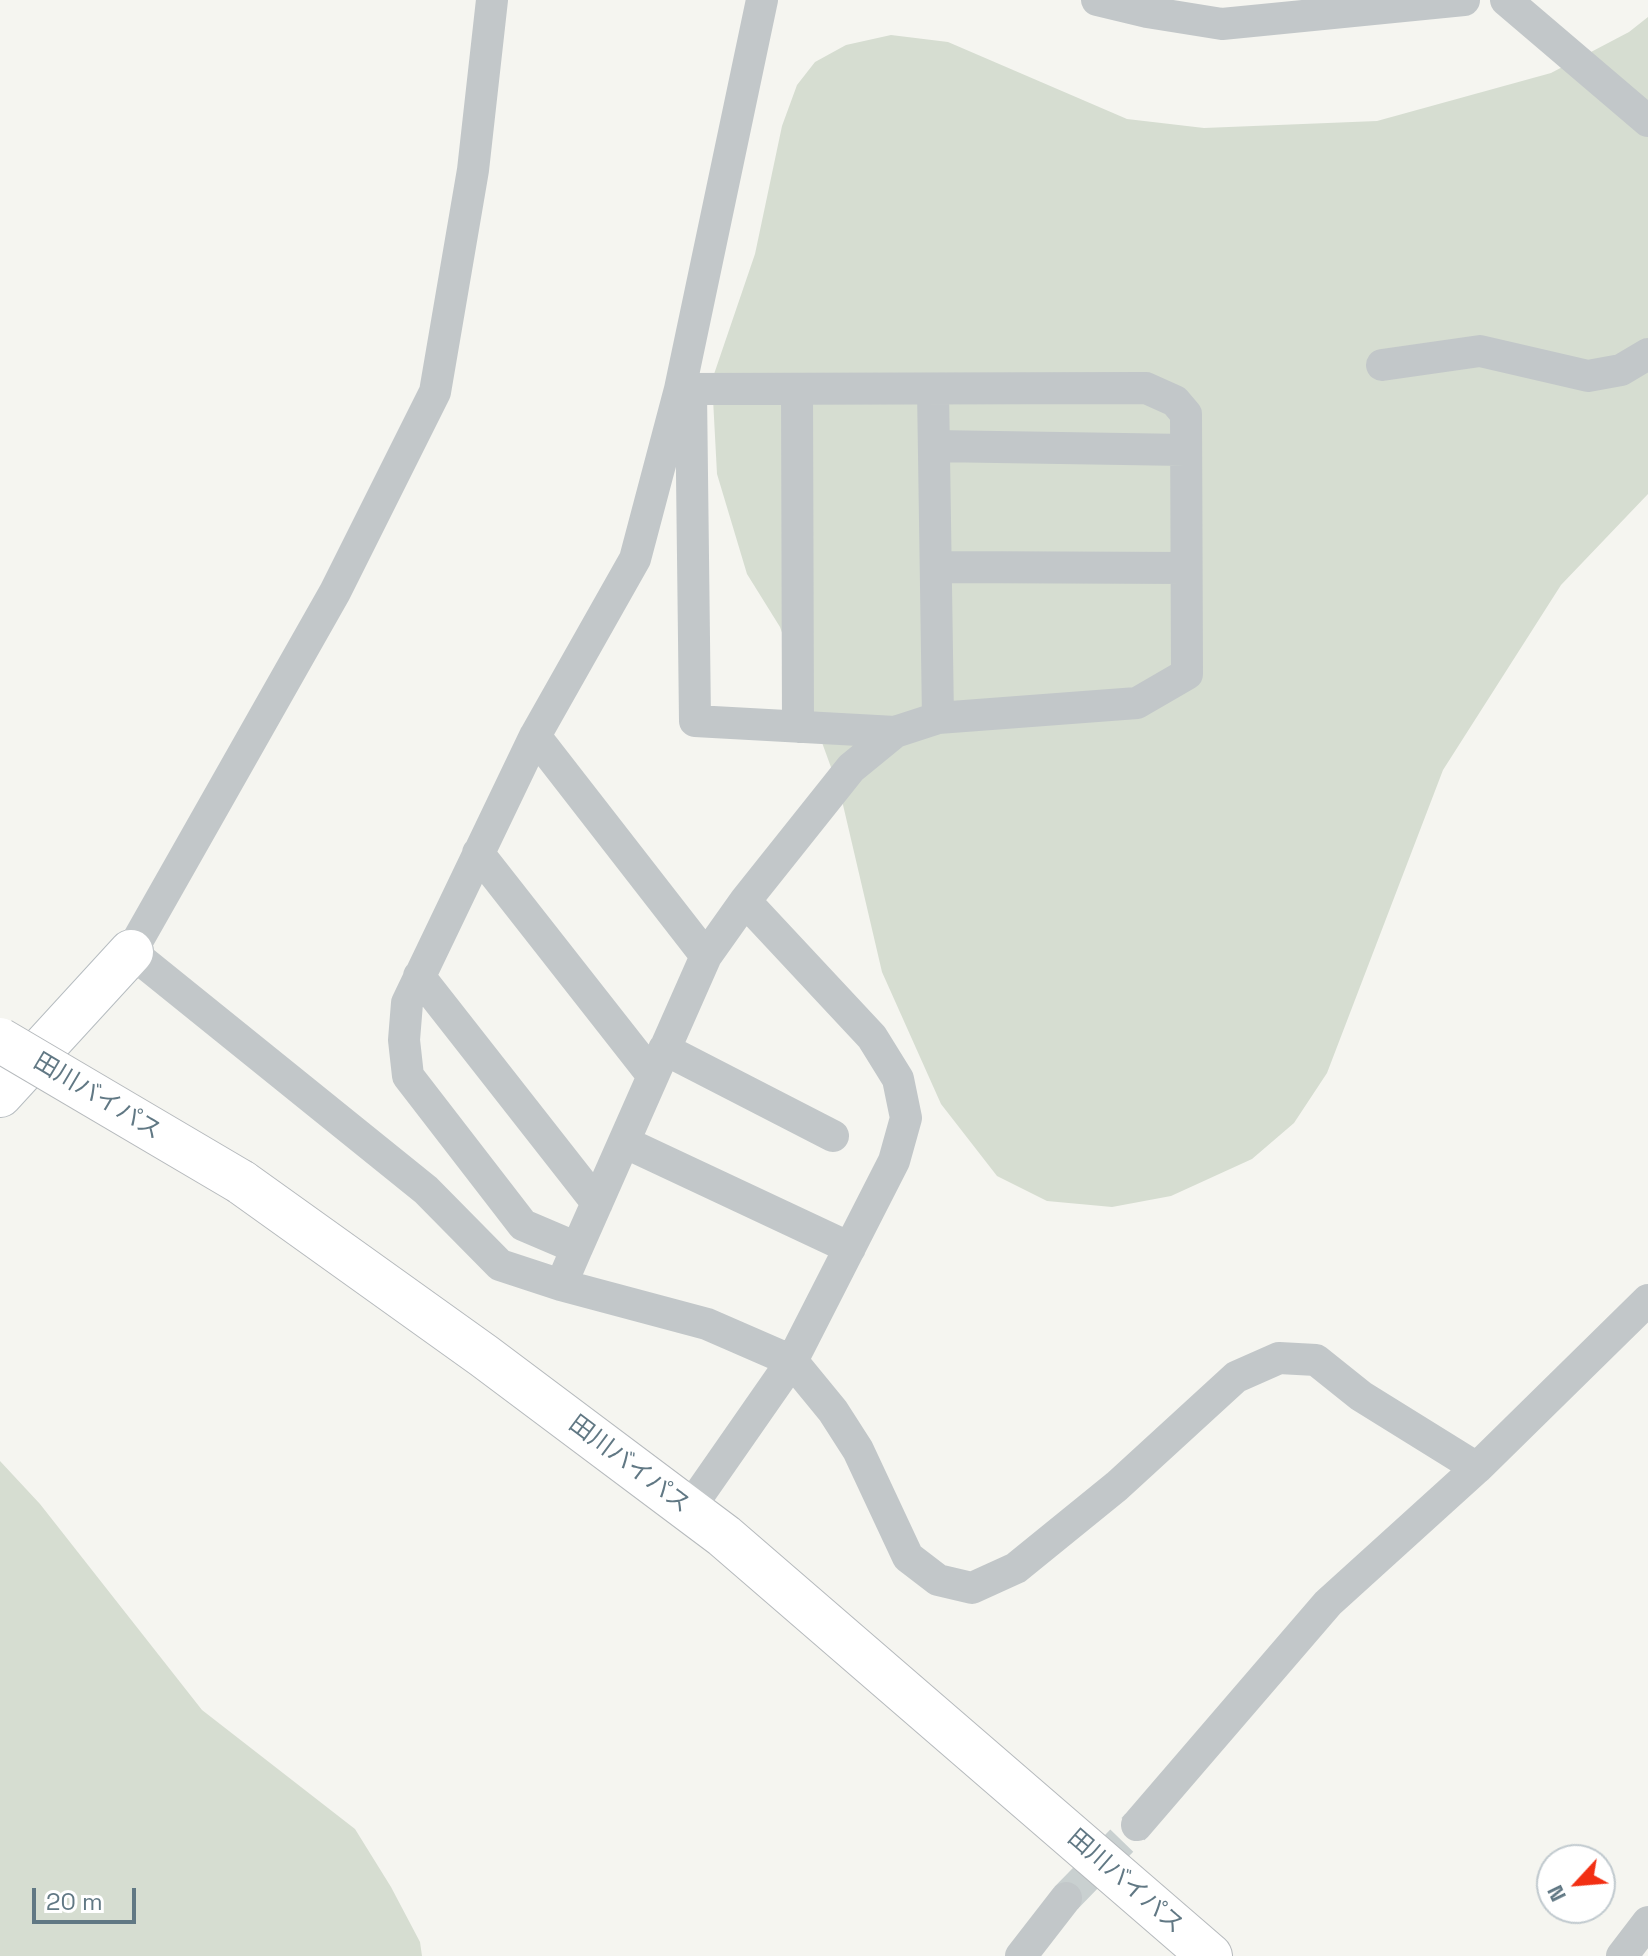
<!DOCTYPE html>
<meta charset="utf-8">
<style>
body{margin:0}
#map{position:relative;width:1648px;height:1956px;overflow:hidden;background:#f5f5f0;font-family:"Space Grotesk",sans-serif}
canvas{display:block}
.north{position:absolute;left:1536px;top:1844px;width:80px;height:80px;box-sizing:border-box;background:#fff;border:2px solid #c0c9ce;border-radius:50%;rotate:244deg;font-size:22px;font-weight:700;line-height:32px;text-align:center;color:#617884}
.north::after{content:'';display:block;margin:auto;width:28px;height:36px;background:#f22f13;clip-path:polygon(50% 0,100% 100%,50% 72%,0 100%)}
.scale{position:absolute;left:32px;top:1888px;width:104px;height:36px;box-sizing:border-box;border:4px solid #617884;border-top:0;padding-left:10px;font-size:24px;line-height:28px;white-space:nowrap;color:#617884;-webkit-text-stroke:6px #fff;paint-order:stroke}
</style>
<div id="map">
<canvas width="1648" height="1956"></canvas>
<div class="north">N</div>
<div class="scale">20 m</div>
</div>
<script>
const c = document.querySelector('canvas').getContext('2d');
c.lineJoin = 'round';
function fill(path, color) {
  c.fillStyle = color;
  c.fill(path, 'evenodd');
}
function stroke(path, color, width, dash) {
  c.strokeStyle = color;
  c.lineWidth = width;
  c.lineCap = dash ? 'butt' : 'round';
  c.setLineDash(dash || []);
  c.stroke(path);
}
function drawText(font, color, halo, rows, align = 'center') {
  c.font = font + ' "Space Grotesk","Noto Sans JP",sans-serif';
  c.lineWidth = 8;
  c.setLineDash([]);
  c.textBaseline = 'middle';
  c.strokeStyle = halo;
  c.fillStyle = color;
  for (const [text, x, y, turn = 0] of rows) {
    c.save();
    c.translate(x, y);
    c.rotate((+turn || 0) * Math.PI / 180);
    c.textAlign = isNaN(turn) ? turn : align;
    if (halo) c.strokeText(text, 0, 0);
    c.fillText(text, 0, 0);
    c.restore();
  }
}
fill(new Path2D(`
 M1648 17V494L1561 585 1443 770 1327 1073 1294 1123 1252 1159 1171 1196 1112 1207 1047 1201 997 1176 941 1104 882 972 840 792 780 627 747 574 717 474 712 380 755 254 782 126 797 85 815 62 846 45 891 35 948 42 1127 119 1204 128 1377 121 1551 73 1629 32Z
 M0 1461 40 1504 202 1710 355 1829 391 1887 420 1942 422 1956H0Z`), '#d6ddd1');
stroke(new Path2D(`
 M1066 1898 1137 1825`), '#c9d0d0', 32, [32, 16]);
const secondary = new Path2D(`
 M0 1095 131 952`);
const highway = new Path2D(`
 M241 1182 484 1356 724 1536 1210 1956`);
stroke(secondary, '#b6bcc0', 46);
stroke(highway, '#b6babd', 46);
stroke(new Path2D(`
 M492 0 473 170 435 392 335 592 131 952 426 1190 500 1265 561 1285 707 1324 792 1361 833 1411 858 1450 908 1557 938 1580 972 1588 1016 1568 1117 1486 1236 1377 1279 1358 1316 1360 1361 1396 1477 1468
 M1097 0 1147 12 1222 24 1464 0
 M1506 0 1648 121
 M1382 365 1480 351 1588 376 1621 370 1648 354
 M797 389 798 727
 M933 389 938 718
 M691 392 695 721 895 732
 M934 446 1186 450
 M936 567 1186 568
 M535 736 706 956
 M478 853 653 1076
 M419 976 597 1203
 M664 1049 833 1136
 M624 1142 850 1248
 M577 1248 706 956 745 901
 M561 1285 577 1248 523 1225 408 1076 404 1040 407 1003 535 736 635 559 680 389
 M689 1509 792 1361 894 1161 906 1118 898 1079 872 1037 745 901 851 768 895 732 938 718 1137 703 1187 674 1186 414 1175 401 1146 388 680 389 762 0
 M1137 1825 1328 1603 1477 1468 1648 1300
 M1021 1956 1066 1898
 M1622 1956 1648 1922`), '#c2c7c9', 32);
stroke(secondary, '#fff', 44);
stroke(highway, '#fff', 44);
const highwayBridge = new Path2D(`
 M0 1040 241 1182`);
stroke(highwayBridge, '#b6babd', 46, []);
stroke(highwayBridge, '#fff', 44);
drawText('24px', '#617884', '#fff', [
 ["田川バイパス",97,1097,31],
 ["田川バイパス",629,1465,37],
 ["田川バイパス",1125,1882,41]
]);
</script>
